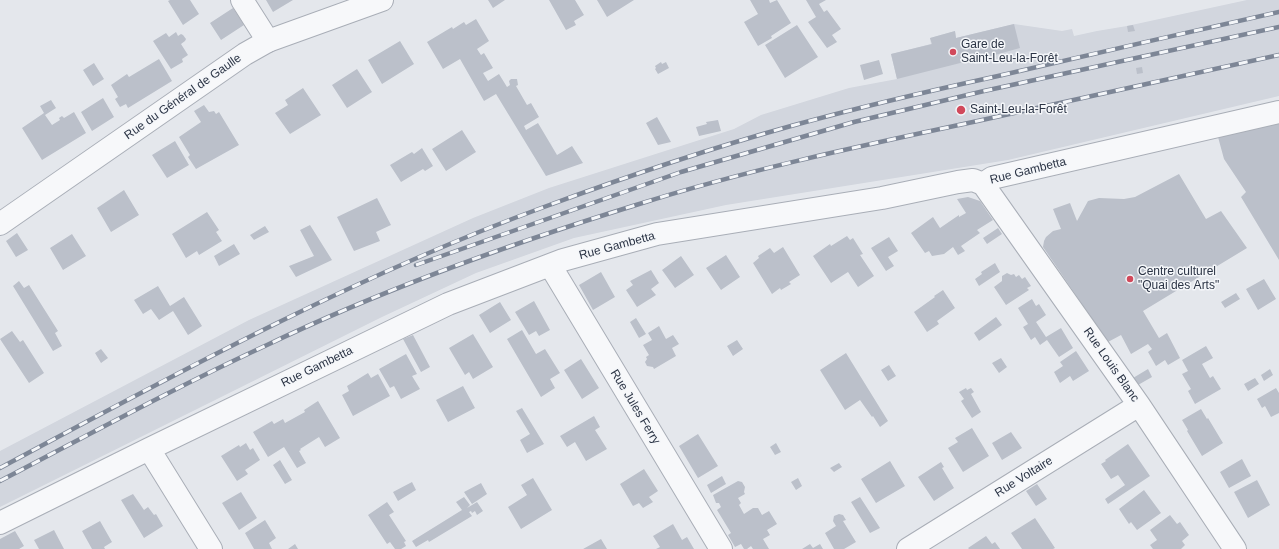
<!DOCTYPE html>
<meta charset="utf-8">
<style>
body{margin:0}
canvas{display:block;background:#e4e7ec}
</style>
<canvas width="1279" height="549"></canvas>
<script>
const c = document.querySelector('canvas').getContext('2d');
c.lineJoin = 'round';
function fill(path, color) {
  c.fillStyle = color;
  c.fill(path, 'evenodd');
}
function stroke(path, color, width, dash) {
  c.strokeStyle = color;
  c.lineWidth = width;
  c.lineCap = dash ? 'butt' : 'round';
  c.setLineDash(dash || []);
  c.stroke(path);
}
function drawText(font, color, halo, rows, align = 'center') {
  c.font = font + ' Helvetica,sans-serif';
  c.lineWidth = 3;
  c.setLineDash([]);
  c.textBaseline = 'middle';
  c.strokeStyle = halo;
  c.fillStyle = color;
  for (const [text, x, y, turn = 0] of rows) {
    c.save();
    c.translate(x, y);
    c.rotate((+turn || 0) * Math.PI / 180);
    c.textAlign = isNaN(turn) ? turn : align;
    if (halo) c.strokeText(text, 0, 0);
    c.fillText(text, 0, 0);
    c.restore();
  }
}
fill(new Path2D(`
 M1247 0H1279V96L1008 160 726 205 574 238 476 273 382 317 0 507V451L249 320 473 218 549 188 734 129 761 115 849 88 897 79 891 54 931 44 930 38 955 31 956 38 1014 24 1062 31 1072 29 1074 36 1097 31 1127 26Z`), '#d2d6de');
fill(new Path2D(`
 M170 0H190L199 14 183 25 168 1Z
 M266 0H293L273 12Z
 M488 0H505L493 8Z
 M549 0H575L584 15 574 21 576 25 566 30Z
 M597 0H634L607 17Z
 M750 0H769L770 3 777 0 791 23 771 36 772 38 758 46 744 22 758 14Z
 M806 0H826L819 4 824 12 827 10 841 29 832 35 837 42 827 48 808 22 816 17Z
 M233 8 244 25 221 40 210 23Z
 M476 19 489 41 477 49 481 55 484 53 493 68 483 73 488 81 499 74 507 87 510 85 509 81 511 79H517L518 85 516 86 527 105 531 103 539 117 524 126 526 130 538 123 557 155 572 146 583 163 546 176 496 94 484 101 460 59 443 69 427 42 452 27 453 29 464 22 466 25Z
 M1014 24 1020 48 984 58V57L897 79 891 54 932 44 930 38 955 31 956 38Z
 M797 25 818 57 785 78 765 45Z
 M1133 25 1135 31 1128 32 1127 26Z
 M176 32 178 36 181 34 183 35 186 39 185 41 181 44 188 55 182 59 183 62 171 69 153 41 166 33 169 37Z
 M400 41 414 64 382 84 368 60Z
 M159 59 172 81 128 108 126 104 120 107 115 99 118 97 111 85 127 74 129 77Z
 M879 60 883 74 864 80 860 65Z
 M661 62 662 64 666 62 669 68 658 74 655 69 656 68 655 66Z
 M94 63 104 79 93 86 83 70Z
 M1142 67 1143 73 1137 74 1136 68Z
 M357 69 372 92 347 108 332 85Z
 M303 88 321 115 290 134 275 113 288 105 285 100Z
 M103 98 114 117 92 131 81 112Z
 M51 100 56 108 45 115 52 125 60 120 59 118 62 116 64 118 74 112 86 133 42 160 22 128 44 113 40 106Z
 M204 105 209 112 214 111 216 114 219 112 239 145 196 169 188 157 190 155 179 137 201 122 194 111Z
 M657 117 671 142 658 145 646 123Z
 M718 120 721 131 699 136 696 127 707 124 706 122Z
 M1279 123V260L1241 197 1246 192 1224 159 1218 137Z
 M462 130 476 152 446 171 432 149Z
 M175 141 189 165 167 178 152 155Z
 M422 148 433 166 425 171 423 169 401 182 390 165 412 152 414 154Z
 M1179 174 1206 219 1221 211 1247 248 1143 311 1159 338 1167 333 1180 358 1168 365 1165 360 1156 366 1148 352 1152 349 1148 344 1131 354 1121 335 1108 342 1043 247 1044 241 1046 237 1053 231 1061 229 1053 209 1070 203 1077 221 1088 201 1099 198 1124 199 1135 197Z
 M124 190 139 215 111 232 97 208Z
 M968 197 980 201 993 220 977 230 980 233 961 246 965 251 958 255 953 247 944 254 932 256 929 251 925 253 911 233 933 217 940 228 959 215V217L966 213 957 199Z
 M377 198 391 225 376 232 380 241 354 251 337 217Z
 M207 212 219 230 216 232 222 241 199 255 197 251 186 258 172 234Z
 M310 225 332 260 296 277 289 266 314 256 300 230Z
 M265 226 269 232 254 240 250 235Z
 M998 228 1002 234 987 244 983 238Z
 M17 233 28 250 16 257 6 241Z
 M72 234 86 256 63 270 50 248Z
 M847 236 850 240 853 238 863 254 860 255 874 276 858 287 848 272 831 283 813 256 830 244 831 246Z
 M889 237 898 251 888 257 894 266 886 271 871 248Z
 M234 244 240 254 219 266 214 256Z
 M783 247 800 275 789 282 791 284 781 290 780 288 772 294 753 263 759 258 758 256 770 248 774 253Z
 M726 255 740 277 721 290 706 268Z
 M681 256 694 275 675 288 662 270Z
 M995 263 1000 272 979 286 975 279 982 274 981 272Z
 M651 270 659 283 651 289 656 295 637 307 626 290 633 285 630 281Z
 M601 272 615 297 593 310 579 285Z
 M1007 273 1011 275 1014 274 1016 277 1019 275 1022 279 1025 277 1031 286 1027 288 1029 290 1006 305 994 287 1002 281V276Z
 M1264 279 1276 299 1258 310 1246 289Z
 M19 281 24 288 29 285 58 331 55 333 62 346 53 351 13 286Z
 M158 286 170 306 184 297 202 326 188 335 173 311 159 320 151 309 143 314 134 300Z
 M943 290 955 308 937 321 939 324 927 332 914 312 935 297 934 296Z
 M1236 293 1240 299 1225 308 1221 302Z
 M1032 299 1036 306 1039 304 1046 315 1036 322 1046 337 1061 328 1073 348 1059 357 1047 340 1040 345 1035 337 1031 340 1023 327 1028 324 1018 308Z
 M534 301 550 330 539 336 536 331 529 335 515 312Z
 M500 302 511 320 490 333 479 315Z
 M996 317 1002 325 979 341 974 333Z
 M636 318 646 334 639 338 630 322Z
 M659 326 666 339 673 335 679 344 672 348 676 356 654 369 653 367 647 366 645 362 647 359 646 357 649 355 643 345 652 340 648 333Z
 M522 330 536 354 545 349 560 373 550 379 555 388 541 397 507 339Z
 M12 331 20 342 23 340 44 373 29 383 0 339Z
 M473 334 493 367 473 379 469 372 465 375 449 348Z
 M413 335 430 367 421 372 403 339Z
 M737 340 743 349 733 356 727 346Z
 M1206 346 1213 358 1202 364 1210 378 1213 376 1221 389 1195 404 1188 391 1191 389 1182 374 1188 371 1182 360Z
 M101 349 108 358 101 363 95 353Z
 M1076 351 1089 371 1073 381 1070 376 1060 383 1054 372 1063 366 1060 362Z
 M846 353 888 421 880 427 873 416 872 417 860 400 845 410 820 370Z
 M406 354 417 374 412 376 420 389 401 399 394 386 390 388 379 369Z
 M1001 358 1007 367 999 373 992 363Z
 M581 359 599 388 582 399 564 370Z
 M889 365 896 376 888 381 881 370Z
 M1148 369 1152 377 1138 385 1133 378Z
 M1270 369 1273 375 1264 381 1261 375Z
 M368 373 371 378 378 374 390 396 353 416 342 395 349 391 347 386Z
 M1255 378 1259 384 1248 391 1244 384Z
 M463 386 475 408 448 422 436 400Z
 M966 388 967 390 971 388 974 392 971 394 981 412 972 418 961 401 964 399 959 392Z
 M1276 388 1279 393V413L1271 417 1265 406 1262 408 1257 399Z
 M318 401 340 438 325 447 319 437 300 449 301 450 299 451 306 463 297 468 284 447 268 457 253 432 272 421 274 424 283 419 285 423 305 412 304 410Z
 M522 408 544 444 527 453 520 440 530 434 516 411Z
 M1201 409 1207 419 1208 418 1223 443 1202 456 1187 431 1188 430 1182 420Z
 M594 416 600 427 595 430 607 449 586 461 575 442 567 447 560 436Z
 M972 428 989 456 963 472 948 448 958 442 955 438Z
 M1011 432 1022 448 1002 460 992 443Z
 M698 434 718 466 698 478 679 446Z
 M246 443 250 450 253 448 260 460 245 470 248 474 237 481 221 456 239 445 240 447Z
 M776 443 781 452 775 455 770 447Z
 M1128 444 1150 476 1108 504 1105 499 1125 485 1118 475 1111 479 1101 464 1106 461 1105 460Z
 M1242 459 1251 476 1229 488 1220 472Z
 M280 460 292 480 285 484 273 465Z
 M890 461 905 486 876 503 861 479Z
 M941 462 944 467 942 468 954 488 934 501 918 477Z
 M839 463 842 467 834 472 830 468Z
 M644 469 658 491 649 497 653 502 643 508 639 503 633 506 620 484Z
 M722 476 726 484 711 493 707 485Z
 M533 478 552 510 521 529 508 507 527 495 521 485Z
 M798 478 802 486 796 490 791 482Z
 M1257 480 1270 505 1248 518 1234 492Z
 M738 481 742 482 745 487 744 492 745 494 738 498 741 503 739 505 744 514 753 508H758L762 515 769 511 777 524 767 530 770 535 763 539 769 549H753L751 546 747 549H744L741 544 735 547 728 535 731 533 717 510 721 507 719 503H716L713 495Z
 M412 482 416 490 398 501 393 492Z
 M481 483 487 494 472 504 464 492Z
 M1037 484 1047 499 1036 506 1026 491Z
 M1144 490 1161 513 1137 530 1131 522 1129 524 1119 509Z
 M241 492 257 518 239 530 222 503Z
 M133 494 144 510 148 507 154 515 156 514 163 526 144 538 121 500Z
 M464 497 470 505 467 508 477 502 483 511 477 515 475 511 472 513 471 511 469 512 472 516 429 542 428 540 416 547 412 541 462 510 456 502Z
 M860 497 880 528 870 533 851 502Z
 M387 502 394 512 389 515 406 541 404 542 406 546 401 549H395L390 542 387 544 368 515Z
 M839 514 843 515 846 520 843 521 856 542 844 549H834L825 533 836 526 833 521 834 516Z
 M1170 515 1177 524 1180 522 1189 535 1182 541 1185 545 1181 549H1153L1150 545 1157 540 1150 530Z
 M1035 518 1055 548 1053 549H1022L1011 533Z
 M265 520 276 538 269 543 272 549H254L245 533Z
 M100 521 112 542 104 547 105 549H92L82 531Z
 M673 524 682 540 687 537 694 549H656L660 547 653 536Z
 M54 530 64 549H39L34 540Z
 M15 531 24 546 19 549H0V539Z
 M986 536 992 544 995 542 1000 549H969L968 548Z
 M601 539 607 549H583Z
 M295 544 298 549H288Z
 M810 544 813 548 820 544 823 549H802Z`), '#bbc0ca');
const minor = new Path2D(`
 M242 0 268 41
 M983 184 1139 405 1235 549
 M983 184 992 178 1279 112
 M550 265 721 549
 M149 449 211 549
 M0 523 149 449 448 304 563 260 657 234 882 198 958 182 973 180 983 184
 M908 549 1139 405`);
const tertiary = new Path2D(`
 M0 224 245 54 268 41 382 0`);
stroke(minor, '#a9aeb7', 24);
stroke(tertiary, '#a9aeb7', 24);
stroke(minor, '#f7f8fa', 22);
stroke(tertiary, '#f7f8fa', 22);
const rail = new Path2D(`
 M416 265 681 172 854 122 984 91 1279 27
 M0 468C177 373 355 276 544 207 625 177 708 149 791 126 860 107 929 91 998 76 1092 54 1185 33 1279 12
 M0 481C88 435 176 387 267 345 386 288 510 244 636 205 746 170 860 146 973 122 1075 100 1177 77 1279 55`);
stroke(rail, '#7d8696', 4.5);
stroke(rail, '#f4f6f9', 3, [9]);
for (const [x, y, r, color] of [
 [953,52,4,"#d1495b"],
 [961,110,5,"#d1495b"],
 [1130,279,4,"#d1495b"]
]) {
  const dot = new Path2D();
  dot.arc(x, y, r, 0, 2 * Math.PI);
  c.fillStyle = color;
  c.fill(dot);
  stroke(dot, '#f4f6f9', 1.5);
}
drawText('12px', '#2b3445', '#f4f6f9', [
 ["Gare de",961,45],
 ["Saint-Leu-la-Forêt",961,59],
 ["Saint-Leu-la-Forêt",970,110],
 ["Centre culturel",1138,272],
 ["\"Quai des Arts\"",1138,286]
], 'left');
drawText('12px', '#2b3445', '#f4f6f9', [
 ["Rue du Général de Gaulle",183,97,-35],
 ["Rue Gambetta",1028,171,-14],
 ["Rue Gambetta",617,246,-15],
 ["Rue Louis Blanc",1111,365,55],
 ["Rue Gambetta",317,367,-26],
 ["Rue Jules Ferry",635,407,59],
 ["Rue Voltaire",1024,477,-32]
]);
</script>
